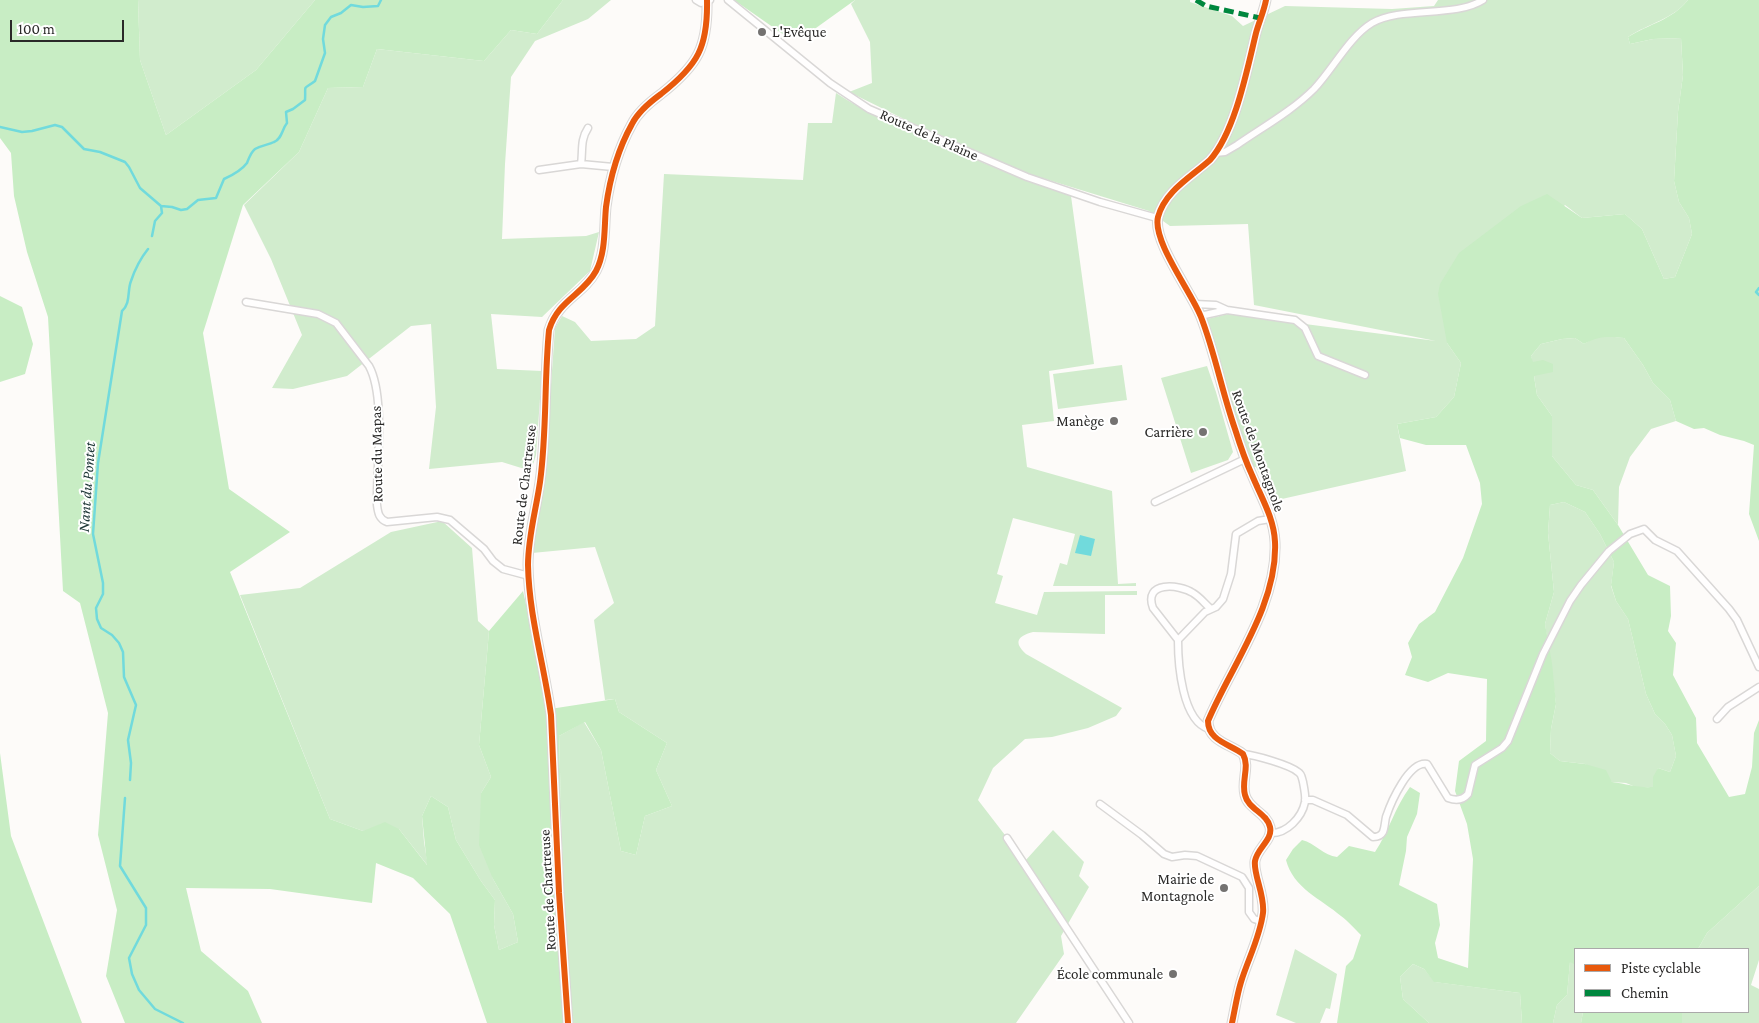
<!DOCTYPE html>
<meta charset="utf-8">
<style>
body{margin:0}
#map{position:relative;width:1759px;height:1023px;overflow:hidden;background:#fdfbf9;font-family:"Crimson Pro",serif}
canvas{display:block}
.legend{position:absolute;left:1574px;top:948px;width:175px;height:65px;box-sizing:border-box;background:#fff;border:1px solid #aaa9a9;margin:0;padding:6px 9px;list-style:none;font-size:15px;color:#2a2928}
.legend li{display:flex;align-items:center;gap:10px;height:25px}
.legend b{width:25px;border:1px solid #aaa9a9}
.scale{position:absolute;left:10px;top:20px;width:114px;height:22px;box-sizing:border-box;border:2px solid #2a2928;border-top:0;padding-left:6px;font-size:15px;line-height:18px;white-space:nowrap;color:#2a2928;-webkit-text-stroke:4px #fff;paint-order:stroke}
</style>
<div id="map">
<canvas width="1759" height="1023"></canvas>
<ul class="legend">
<li><b style="height:6px;background:#e8590c"></b>Piste cyclable</li>
<li><b style="height:6px;background:#00873e"></b>Chemin</li>
</ul>
<div class="scale">100 m</div>
</div>
<script>
const c = document.querySelector('canvas').getContext('2d');
c.lineJoin = 'round';
function fill(path, color) {
  c.fillStyle = color;
  c.fill(path, 'evenodd');
}
function stroke(path, color, width, dash) {
  c.strokeStyle = color;
  c.lineWidth = width;
  c.lineCap = dash ? 'butt' : 'round';
  c.setLineDash(dash || []);
  c.stroke(path);
}
function drawText(font, color, halo, rows, align = 'center') {
  c.font = font + ' "Crimson Pro",serif';
  c.lineWidth = 4;
  c.setLineDash([]);
  c.textBaseline = 'middle';
  c.strokeStyle = halo;
  c.fillStyle = color;
  for (const [text, x, y, turn = 0] of rows) {
    c.save();
    c.translate(x, y);
    c.rotate((+turn || 0) * Math.PI / 180);
    c.textAlign = isNaN(turn) ? turn : align;
    if (halo) c.strokeText(text, 0, 0);
    c.fillText(text, 0, 0);
    c.restore();
  }
}
fill(new Path2D(`
 M138 0H315L256 70 166 135 140 60Z
 M563 0H611L588 19 535 41 511 77 505 164 502 239 586 236 599 232 590 271 542 317 491 314 497 369 542 371 536 455 531 471 502 462 429 469 436 407 431 324 411 326 347 376 293 389 272 388 302 335 271 259 244 205 299 152 328 88 363 87 377 49 484 61 511 30 537 34Z
 M855 0H1190V2L1232 16 1243 26 1285 6 1392 9 1434 6 1438 0H1688C1672 20 1649 23 1628 37L1630 44 1653 39 1681 38 1683 75 1678 112 1674 181 1679 202 1689 218 1692 234 1675 277 1664 279 1642 229 1625 214 1582 218 1565 205 1447 343 1461 363 1454 397 1436 417 1397 424 1406 471 1273 501 1256 467 1251 468 1204 327 1207 319 1228 314 1436 341 1254 305 1248 224 1170 226 1149 211 1029 174 912 123 849 92 872 83 870 42 851 4Z
 M836 93C864 112 897 125 928 139 976 160 1022 180 1071 196L1094 364 1049 371 1054 421 1022 425 1027 467 1112 491 1118 584 1136 583V586H1053L1060 563 1067 565 1075 534 1013 518 997 574 1003 576 995 603 1037 615 1044 592 1137 591V595H1105V634L1033 632C1018 636 1013 642 1026 654L1122 708 1116 716 1088 728 1052 737 1025 739 993 768 978 800 1025 861 1053 830 1084 862 1079 876 1089 887 1061 936 1064 954 1016 1023H567L559 736 584 722 601 750 621 851 636 855 645 816 672 806 656 770 667 743 619 712 615 699 605 700 594 620 614 603 595 547 532 553 544 484 555 328 562 316 575 322 591 341 636 339 655 326 664 174 803 180 808 123H832Z
 M1606 336 1624 338 1643 365 1653 383 1670 400 1676 421 1651 429 1630 457 1619 487 1618 525 1593 490 1576 485 1552 456V416L1537 395 1531 356 1541 344 1562 339 1575 338 1584 344 1594 338Z
 M1122 365 1127 400 1058 409 1053 374Z
 M1207 366 1216 392 1233 452 1228 460 1191 473 1161 378Z
 M1564 502 1585 512 1600 534 1614 562 1611 586 1616 601 1628 619 1646 694 1655 714 1665 724 1672 735 1676 756 1670 772 1658 768 1654 787 1638 788 1626 783 1612 782 1585 764 1560 761 1550 753 1551 729 1556 704 1545 624 1554 592 1548 533 1550 505Z
 M442 521 472 548 478 621 489 631 479 745 491 777 481 793 493 879 513 914 518 942 499 950 494 925 495 900 481 881 456 840 448 807 431 796 422 816 424 842 428 866 399 829 363 831 330 819 240 595 300 588 391 532Z
 M1759 886V960L1751 985 1759 989V1023H1682V1012H1748V949H1698L1707 933Z
 M1295 949 1337 974 1330 1009 1326 1008 1320 1023H1296L1276 1015Z
 M1570 961 1575 965V1012H1583L1581 1023H1553L1557 1005 1567 995Z
 M1413 964 1424 969 1435 982 1520 993 1522 1023H1429L1403 999 1400 977Z`), '#d1eccd');
fill(new Path2D(`
 M0 0H138L140 60 166 135 256 70 315 0H563L537 34 511 30 484 61 377 49 363 87 328 88 299 152 243 205 203 333 229 489 290 532 230 572 330 819 363 831 385 822 399 829 427 865 422 816 431 796 448 807 456 840 481 881 495 900 494 925 499 950 518 942 513 914 493 879 479 845 481 793 491 777 479 745 489 631 523 591 550 709 615 699 619 712 667 743 656 770 672 806 645 816 636 855 621 851 601 750 585 722 559 736 567 1023H487L450 914 413 878 376 863 372 903 270 889 186 888 201 951 248 991 262 1023H125L106 976 117 910 98 835 108 713 80 603 63 591 48 317 27 252 14 196 11 153 0 138Z
 M734 0H855L809 33 787 37Z
 M1688 0H1759V541L1749 514 1754 445 1744 441 1720 435 1704 428 1694 429 1676 421 1670 400 1653 383 1643 365 1624 338C1608 336 1598 336 1584 344L1575 338 1562 339 1541 344 1531 356 1533 362 1543 360 1553 364V372L1534 376 1537 395 1552 416V456L1576 485 1593 490 1618 525 1648 575 1670 586 1671 616 1668 631 1676 643 1673 675 1696 718 1697 743 1729 797 1745 794 1752 767 1754 733 1759 720V886L1707 933 1698 949H1575V965L1570 962 1567 995 1557 1005 1553 1023H1522L1520 993 1434 982 1424 969 1413 964 1400 977 1403 999 1429 1023H1337L1346 966 1353 959 1361 935C1355 929 1348 921 1341 916 1321 899 1293 888 1286 860L1293 849 1302 840C1315 843 1324 856 1337 857L1349 846 1375 852C1389 831 1395 807 1410 787L1420 793 1417 814 1407 837 1406 851 1399 885 1437 904 1440 925 1435 943 1438 958 1468 968 1473 859 1467 824 1455 791 1459 761 1486 741 1487 679 1448 673 1428 682 1405 675 1412 657 1408 643 1419 624 1435 612 1463 558 1482 504 1480 483 1466 445H1426L1400 438 1397 424 1436 417 1454 397 1461 363 1447 343 1438 294 1440 284 1459 253 1521 206 1547 194 1582 218 1625 214 1642 229 1664 279 1675 277 1692 234 1689 218 1679 202 1674 181 1678 112 1683 75 1681 38 1653 39 1630 44 1628 37C1649 24 1672 20 1688 0ZM1564 502 1585 512 1600 534 1614 562 1611 585 1616 601 1628 619 1646 694 1655 714 1665 724 1672 735 1676 756 1670 772 1658 768 1653 777V787C1637 788 1628 784 1612 782L1606 770 1585 764 1560 761 1550 753 1551 729 1556 704 1552 663 1545 624 1554 592 1548 533 1550 505Z
 M0 296 22 307 33 344 25 374 0 382Z
 M0 753 11 836 82 1023H0Z
 M1583 1012H1682V1023H1581Z`), '#c8edc4');
fill(new Path2D(`
 M1080 535 1095 539 1091 556 1075 553Z`), '#71dadc');
stroke(new Path2D(`
 M0 127 22 132 32 131 55 125 62 127 84 149 100 152 125 162 129 167 140 188 161 206 162 213 155 221 152 236
 M161 206 172 207 181 210 187 209 198 200 216 198 224 179C233 175 241 171 247 163 249 158 251 152 255 149 262 145 268 145 274 142 282 139 282 129 287 123L286 112 293 109 305 100C306 83 302 91 315 81L325 53 323 39 325 25 331 17 341 13 351 5 363 7 378 6 381 0
 M1759 288 1756 292 1759 295
 M130 780 131 763 128 740 136 705 124 677 123 652 119 643 112 635 101 628 97 619 96 608 103 594V583L93 534 98 463 122 311C131 303 127 291 131 281 135 269 140 259 148 249
 M125 798 120 866 146 908V925L129 958 132 974 139 990 155 1009 183 1023`), '#71dadc', 2.5);
const street = new Path2D(`
 M696 0 701 3 710 0
 M728 0 830 83 869 109 1027 177 1100 202 1157 218
 M1215 153 1225 152 1237 145C1263 127 1292 111 1314 89 1333 69 1349 37 1372 23 1401 6 1455 18 1483 0
 M581 164C583 151 580 140 588 128
 M539 170 581 164 613 167
 M246 302 318 314 336 323 369 366C386 397 376 468 377 505 378 513 379 519 387 522L437 517 450 520 484 549 493 561 503 569 529 576
 M1195 304 1216 305 1227 310 1295 320 1305 328 1318 356 1365 375
 M1200 316 1227 310
 M1155 502 1245 459
 M1178 640 1153 608C1143 581 1179 584 1193 593 1200 597 1205 604 1211 609
 M1717 719 1728 707 1759 687
 M1209 729C1182 721 1178 664 1178 640L1205 612 1216 607 1223 599 1231 574 1236 534 1258 521 1270 519
 M1243 754C1255 755 1290 765 1298 772 1302 774 1302 779 1303 782 1304 788 1306 796 1305 802 1302 817 1287 834 1270 833
 M1305 800H1313L1347 815 1373 837C1377 837 1381 836 1383 832 1385 827 1385 821 1386 817 1391 802 1409 761 1427 764L1429 767 1448 798C1456 801 1463 800 1468 794L1475 765 1502 748 1508 741 1543 654 1570 601 1581 585 1609 551 1630 534 1644 529 1655 540 1677 551 1729 609 1737 620 1759 667
 M1100 804 1142 835 1164 854 1172 857 1185 855 1197 856 1242 877 1249 888V912L1254 919 1260 921
 M1007 838 1129 1023`);
const secondary = new Path2D(`
 M568 1023 559 893 551 715C544 664 529 616 528 565 528 537 536 510 540 482 547 432 544 381 549 330 558 300 583 295 596 271 606 252 604 228 606 207 610 177 617 151 632 124 638 112 650 102 661 94 698 65 708 47 707 0
 M1232 1023C1235 1009 1237 995 1241 982 1248 959 1260 937 1263 913 1265 895 1253 874 1255 861 1257 848 1273 840 1270 827 1267 813 1248 809 1245 795 1241 781 1250 767 1243 754 1230 744 1208 741 1208 721 1231 666 1278 605 1275 542 1274 518 1261 497 1252 475 1245 460 1240 445 1235 429 1222 392 1215 353 1201 317 1192 293 1152 241 1158 217 1165 191 1191 177 1210 160 1235 132 1247 70 1256 33 1259 22 1264 11 1266 0`);
stroke(street, '#d9d7d6', 9);
stroke(secondary, '#d9d7d6', 11);
stroke(street, '#fffefe', 6);
stroke(secondary, '#fffefe', 9);
stroke(new Path2D(`
 M1196 0 1206 6 1260 18`), '#00873e', 5, [10, 5]);
stroke(new Path2D(`
 M568 1023 559 893 551 715C544 664 529 616 528 565 528 537 536 510 540 482 547 432 544 381 549 330 558 300 583 295 596 271 606 252 604 228 606 207 610 177 617 151 632 124 638 112 650 102 661 94 698 65 708 47 707 0
 M1232 1023C1235 1009 1237 995 1241 982 1248 959 1260 937 1263 913 1265 895 1253 874 1255 861 1257 848 1273 840 1270 827 1267 813 1248 809 1245 795 1241 781 1250 767 1243 754 1230 744 1208 741 1208 721 1231 666 1278 605 1275 542 1274 518 1261 497 1252 475 1245 460 1240 445 1235 429 1222 392 1215 353 1201 317 1192 293 1152 241 1158 217 1165 191 1191 177 1210 160 1235 132 1247 70 1256 33 1259 22 1264 11 1266 0`), '#e8590c', 6);
for (const [x, y, r, color] of [
 [762,32,5,"#747271"],
 [1114,421,5,"#747271"],
 [1203,432,5,"#747271"],
 [1224,888,5,"#747271"],
 [1173,974,5,"#747271"]
]) {
  const dot = new Path2D();
  dot.arc(x, y, r, 0, 2 * Math.PI);
  c.fillStyle = color;
  c.fill(dot);
  stroke(dot, '#fff', 2);
}
drawText('15px', '#2a2928', '#fff', [
 ["L'Evêque",772,32,"left"],
 ["Manège",1104,421],
 ["Carrière",1193,432],
 ["Mairie de",1214,879],
 ["Montagnole",1214,896],
 ["École communale",1163,974]
], 'right');
drawText('15px', '#2a2928', '#fff', [
 ["Route de la Plaine",929,135,24],
 ["Route de Montagnole",1258,451,70],
 ["Route du Mapas",377,454,-91],
 ["Route de Chartreuse",524,485,-83],
 ["Route de Chartreuse",548,890,-93]
]);
drawText('italic 16px', '#1f3838', '#fff', [
 ["Nant du Pontet",87,487,-86]
]);
</script>
